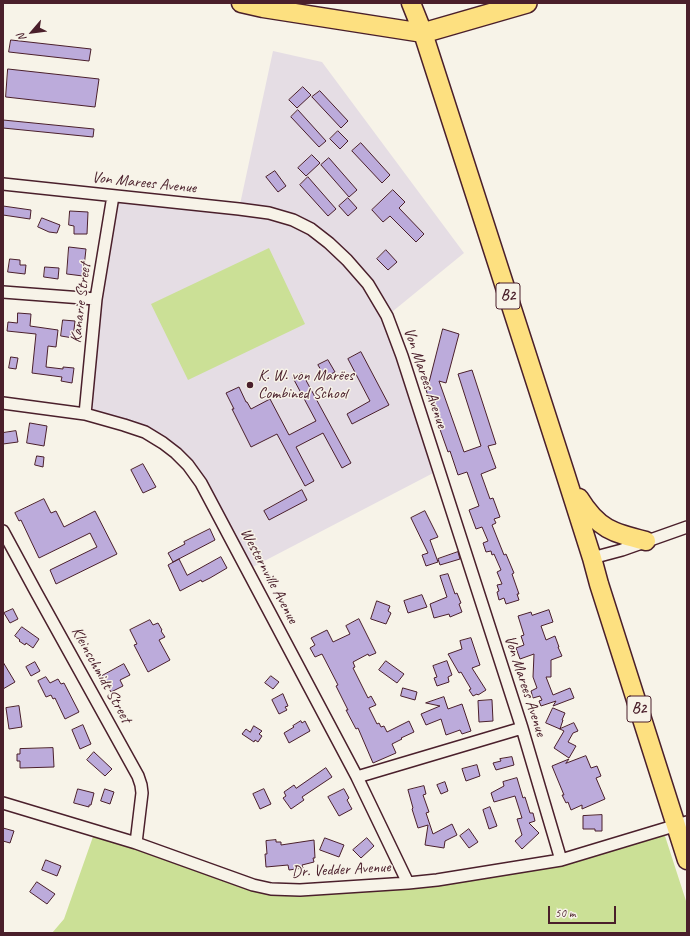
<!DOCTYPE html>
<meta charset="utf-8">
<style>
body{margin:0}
#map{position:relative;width:690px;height:936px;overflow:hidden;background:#f7f3e8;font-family:Caveat,sans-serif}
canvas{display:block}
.frame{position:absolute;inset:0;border:4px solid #4a1f2b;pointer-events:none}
.north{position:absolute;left:12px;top:12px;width:40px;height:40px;-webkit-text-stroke:3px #f7f3e8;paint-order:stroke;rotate:242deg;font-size:11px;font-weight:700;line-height:16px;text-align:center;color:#4a1f2b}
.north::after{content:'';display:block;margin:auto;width:14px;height:18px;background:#4a1f2b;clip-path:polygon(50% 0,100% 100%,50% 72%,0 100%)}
.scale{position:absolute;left:548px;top:906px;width:68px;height:18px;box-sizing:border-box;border:2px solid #4a1f2b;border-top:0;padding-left:5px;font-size:12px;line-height:14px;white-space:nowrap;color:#4a1f2b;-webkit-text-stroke:3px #f7f3e8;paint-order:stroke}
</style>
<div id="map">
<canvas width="690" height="936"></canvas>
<div class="frame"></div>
<div class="north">N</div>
<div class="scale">50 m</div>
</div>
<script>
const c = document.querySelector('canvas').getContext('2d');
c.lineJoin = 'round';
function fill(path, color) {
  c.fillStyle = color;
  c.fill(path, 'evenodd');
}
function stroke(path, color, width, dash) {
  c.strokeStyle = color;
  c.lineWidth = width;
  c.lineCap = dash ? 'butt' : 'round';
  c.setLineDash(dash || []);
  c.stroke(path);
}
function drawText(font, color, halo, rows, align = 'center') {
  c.font = font + ' Caveat,sans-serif';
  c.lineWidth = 3;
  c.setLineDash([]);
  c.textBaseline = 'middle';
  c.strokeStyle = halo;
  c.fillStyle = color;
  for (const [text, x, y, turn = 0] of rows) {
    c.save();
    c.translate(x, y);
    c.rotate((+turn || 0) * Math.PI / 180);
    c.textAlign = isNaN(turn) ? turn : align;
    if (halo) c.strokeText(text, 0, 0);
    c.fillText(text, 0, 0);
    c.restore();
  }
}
fill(new Path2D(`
 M273 51 322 62 464 253 387 316 439 470 247 570 201 483 163 443 85 414 113 196 239 209Z`), '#e5dde4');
fill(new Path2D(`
 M269 248 305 324 188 380 151 304Z
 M95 831 271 889 408 883 561 860 644 834 665 836 687 904V933H52L64 919Z`), '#cbe096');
const building = new Path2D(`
 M11 40 91 49 89 61 9 52Z
 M8 69 99 79 95 107 6 97Z
 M303 87 311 95 297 108 289 100Z
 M320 91 348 121 341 128 312 97Z
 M298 110 326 141 319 147 291 117Z
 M3 120 94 129 93 137 3 128Z
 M338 131 348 141 340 149 330 139Z
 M361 143 390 175 382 183 352 151Z
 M312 155 320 163 306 176 298 168Z
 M329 158 357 190 349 197 321 165Z
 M275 171 286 186 278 192 266 177Z
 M308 177 336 209 328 216 300 185Z
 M393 190 405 202 399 208 424 234 416 242 390 216 383 222 372 210Z
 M348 198 357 208 348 216 339 206Z
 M3 206 31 210 30 219 3 215Z
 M70 211 88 212 87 234H74V226L69 225Z
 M42 218 60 225 57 233 49 232 38 227Z
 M69 247 86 249 83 276 67 274Z
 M386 250 397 262 388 270 377 259Z
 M10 259 20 260V265H26L25 274 8 272Z
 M45 267 59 268 58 279 44 277Z
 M18 313 31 314 30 326 58 330 56 347 48 346 46 367 63 369V367L74 368 72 383 61 381 62 377 32 373 36 334 7 331 8 322 17 323Z
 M63 320 75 321 73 338 61 336Z
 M443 329 459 334 446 383 439 381 464 452 481 446 458 374 472 370 496 444 488 446 496 468 481 474 490 499 493 498 500 517 494 519 496 523 492 525 504 555 506 554 514 573 512 574 519 594H517L519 600 506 604 504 598 499 600 497 592 499 591 497 585 502 584 497 572 501 570 494 554 492 555 491 551 486 552 483 543 488 541 482 527 476 529 469 510 479 506 467 472 458 475 450 451 448 452 426 390V385H428Z
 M361 352 389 405 352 424 347 414 370 401 348 359Z
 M11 357 18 358 16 369 9 368Z
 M328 360 335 372 325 377 318 365Z
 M302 373 351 463 342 468 323 433 296 447 314 481 305 486 277 434 251 447 232 409H234L226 393 239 387 246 402H247L251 409 270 399 289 435 316 421 293 378Z
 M30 423 47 426 44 446 27 443Z
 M16 431 18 442 3 444V433Z
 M37 456 44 457 43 467 35 465Z
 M143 464 156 487 143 493 131 470Z
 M302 490 307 500 269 520 264 511Z
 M44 499 51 513 56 511 64 527 95 511 117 554 56 584 50 570 97 547 90 533 39 558 21 520 19 521 15 513Z
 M425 511 438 537 430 540 438 562 426 566 422 555 428 553 411 518Z
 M210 529 215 540 173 562 168 553 185 544 184 542Z
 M458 552 460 559 440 565 438 559Z
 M221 557 227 568 210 578 202 582 201 580 180 591 168 565 179 559 187 575Z
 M448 574 455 594 457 593 461 603 459 604 462 612 450 617 449 614 434 618 430 604 447 597 440 576Z
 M422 595 427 607 408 613 404 601Z
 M377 601 390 606 388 611 391 613 386 624 371 619Z
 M13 609 18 619 10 623 4 613Z
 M549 610 553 622 541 626 546 640 555 636 559 647H558L562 656 551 660V677H546L553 695 570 688 574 698 553 706 556 701 541 706 539 701 542 700 540 696 533 698 531 691 537 688 533 677 534 654 520 659 516 648 524 645 521 636 524 635 518 616 531 612 532 615Z
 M359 619 376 653 369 656 368 654 353 662 355 667 353 668 368 698 371 696 376 705 369 708 377 724 379 723 381 727 384 726 387 732 409 721 414 732 401 738 402 739 392 744 396 753 373 763 358 728 356 729 346 710H348L336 686 338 685 322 654 315 657 310 648 315 645 311 638 327 630 333 642 350 634 346 626Z
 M150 620 153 625 158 623 162 630 161 631 165 637 159 640 170 660 148 672 134 645 137 644 130 630Z
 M22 627 39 639 33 648 26 643 25 645 19 641 20 640 15 636Z
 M471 638 480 665 472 668 486 690 478 695 477 694 473 696 469 690 471 689 461 672 459 673 448 654 462 649 460 641Z
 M386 661 404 674 397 683 379 670Z
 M447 661 452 675 448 677 449 682 437 686 434 678 437 677 433 666Z
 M3 662 15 682 3 689Z
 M35 662 40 671 31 676 26 667Z
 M124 664 130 675 120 680 123 686 111 692 102 676Z
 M271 676 279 682 273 689 265 683Z
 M46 677 50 683 58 679 61 684 64 683 79 712 65 719 55 698 53 699 51 695 46 697 38 681Z
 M403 688 417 692 415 700 401 696Z
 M283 694 288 706 285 707 287 710 279 714 272 700Z
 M444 697 448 709 462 704 471 731 462 734 460 730 446 735 441 719 426 725 421 714 440 706 426 703Z
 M492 700 493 721 479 722 478 701Z
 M19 706 22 727 9 729 6 708Z
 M553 708 565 713 562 720H563L560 729 546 723Z
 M301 721 302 723 305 721 310 731 289 743 284 733 294 727 293 726Z
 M574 723 578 731 573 733 568 742 576 746 569 758 554 748 564 731 560 729Z
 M83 725 91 744 80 749 72 730Z
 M254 726 262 731 259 734 262 736 258 742 255 740 254 742 242 734 246 729 250 732Z
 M53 748 54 767 20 768V761H17V754H20V749Z
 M94 752 112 769 105 776 87 760Z
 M586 756 591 768 597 766 601 776 596 778 605 799 582 809V805L571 810 568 802 566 803 562 795H564L552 766 569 759 566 763Z
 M512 757 514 765 496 770 493 763 501 761 500 759Z
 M477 765 480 776 466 781 462 769Z
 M326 768 332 777 302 797 304 800 291 809 283 798 286 796 284 792 294 785 296 788Z
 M517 778 523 798 525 797 530 813H533L535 821 529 823 539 833 522 849 515 841 522 835 517 819 522 818 515 796 494 802 491 793 504 786 503 782Z
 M445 782 448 791 441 794 437 785Z
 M424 786 426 794 423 795 429 812 426 813 433 834 452 824 457 835 445 841 444 848 425 845 428 825 418 828 412 809 413 808 408 790Z
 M78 789 94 793 91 805H89V807L74 803Z
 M105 789 114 792 110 804 101 801Z
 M264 789 271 804 260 809 253 794Z
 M344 789 349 798 347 800 352 809 339 816 328 797Z
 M490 807 497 826 489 829 483 810Z
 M602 815V831H595V829H583V816Z
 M3 828 14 831 10 843 3 841Z
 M469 829 478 842 469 848 460 836Z
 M325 838 344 845 339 857 320 850Z
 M367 838 374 846 361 858 353 850Z
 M276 840V842H281V845L314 840 315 858H313L314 862 302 865 303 868 289 870 288 865 266 867 265 854H267L266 841Z
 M46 860 61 866 57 876 42 870Z
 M37 882 55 894 47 904 30 892Z`);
fill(building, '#bcabdb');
stroke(building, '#4a1f2b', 1);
const minor = new Path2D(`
 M3 184 239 209 269 213 293 220 311 229 329 243 347 260 368 284 387 316 402 356 522 728 561 860
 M3 292 96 299
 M3 403 85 414 124 425 145 432 163 443 176 453 188 465 201 483 357 777 408 883
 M85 414 96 299 113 196
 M3 531 36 592 138 776 141 785 142 793 136 843
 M592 558 622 550 687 527
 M357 777 522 728
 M3 803 136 843 253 885 271 889 300 890 408 883 437 880 561 860 687 822`);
const trunk = new Path2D(`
 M241 3 263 8 423 33
 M411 3 423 33 565 473 592 558 599 584 687 860
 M579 498C598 529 613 533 646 541`);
const motorway = new Path2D(`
 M423 33 527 3`);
stroke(minor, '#4a1f2b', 14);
stroke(trunk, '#4a1f2b', 21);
stroke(motorway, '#4a1f2b', 22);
stroke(minor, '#f7f3e8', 11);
stroke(trunk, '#fde080', 18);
stroke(motorway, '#fde080', 19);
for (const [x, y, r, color] of [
 [250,385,4,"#4a1f2b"]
]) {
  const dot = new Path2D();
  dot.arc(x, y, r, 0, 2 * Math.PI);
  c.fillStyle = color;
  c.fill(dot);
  stroke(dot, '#f7f3e8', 1.5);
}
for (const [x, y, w] of [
 [508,296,24],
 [639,709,24]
]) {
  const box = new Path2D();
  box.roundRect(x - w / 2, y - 13, w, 26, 3);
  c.fillStyle = '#f7f3e8';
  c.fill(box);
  stroke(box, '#4a1f2b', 1);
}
drawText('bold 15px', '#4a1f2b', null, [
 ["B2",508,296],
 ["B2",639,709]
]);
drawText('16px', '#4a1f2b', '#f7f3e8', [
 ["Von Marees Avenue",144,183,6],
 ["Kanarie Street",81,303,-83],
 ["Von Marees Avenue",425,378,71],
 ["Westernville Avenue",269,576,62],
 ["Kleinschmidt Street",101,675,61],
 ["Von Marees Avenue",525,686,72],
 ["Dr. Vedder Avenue",341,870,-3]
]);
drawText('16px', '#4a1f2b', '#f7f3e8', [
 ["K. W. von Marëes",258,376],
 ["Combined School",258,394]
], 'left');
</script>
